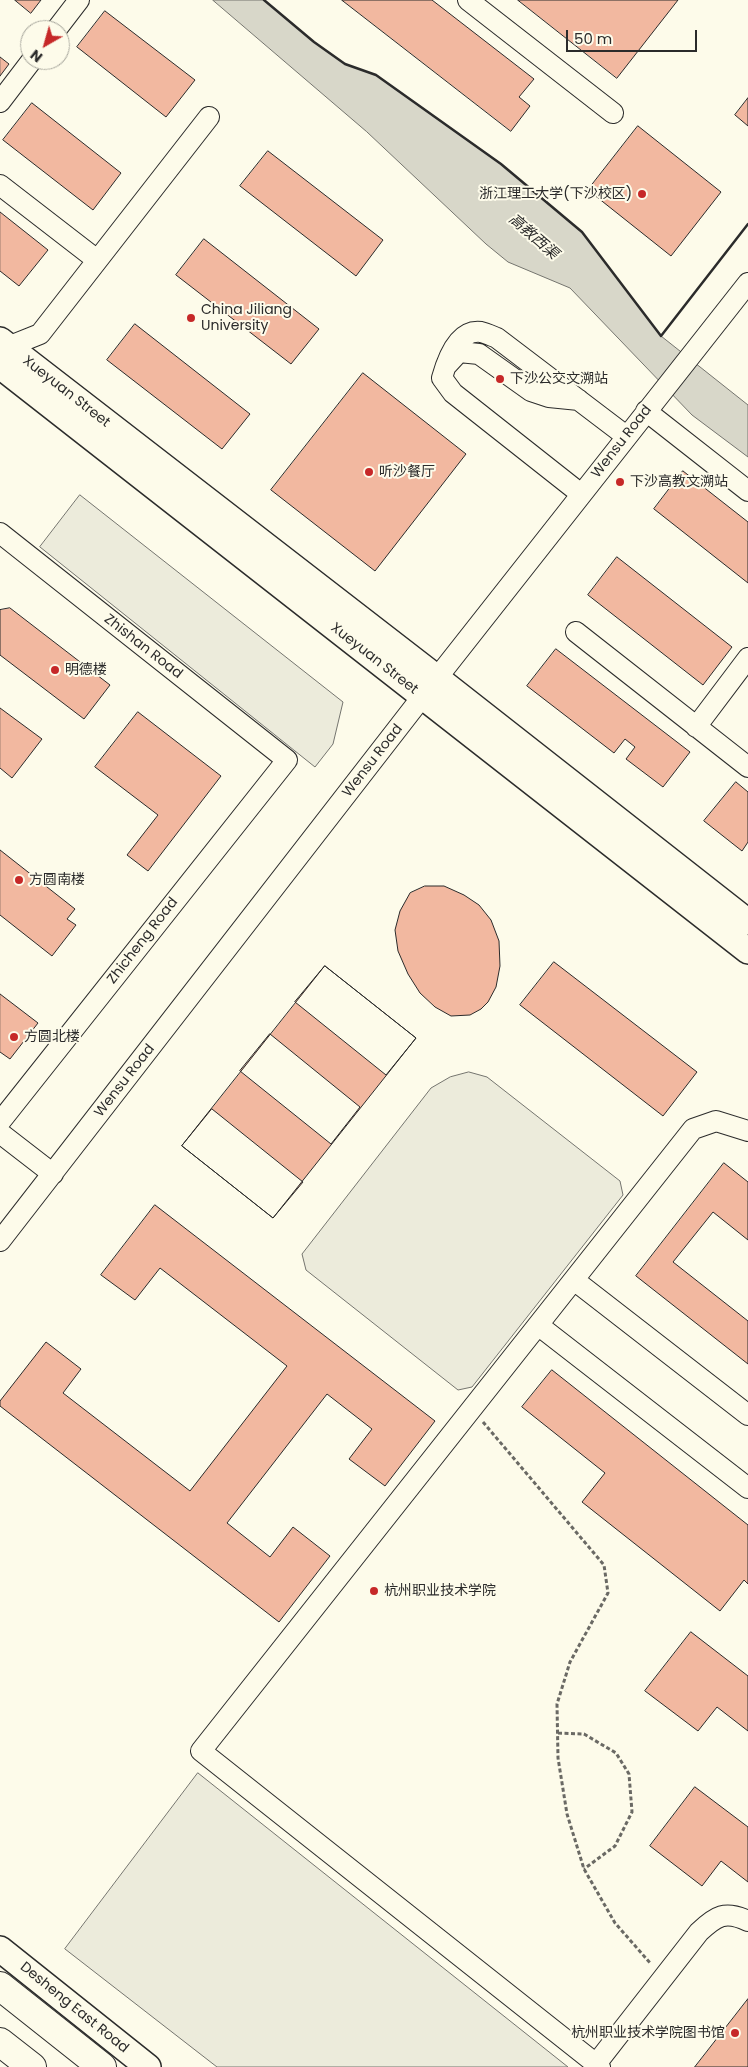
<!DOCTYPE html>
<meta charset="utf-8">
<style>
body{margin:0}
#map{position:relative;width:748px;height:2067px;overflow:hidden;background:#fdfbea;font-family:Poppins,sans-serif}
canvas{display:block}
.north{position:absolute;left:20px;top:20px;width:50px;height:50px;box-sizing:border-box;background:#fdfbea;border:1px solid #a9a89e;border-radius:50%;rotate:218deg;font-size:14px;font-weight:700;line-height:20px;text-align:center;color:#2b2b2b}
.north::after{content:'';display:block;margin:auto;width:18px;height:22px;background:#c62828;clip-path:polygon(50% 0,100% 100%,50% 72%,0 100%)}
.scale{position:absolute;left:566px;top:30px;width:131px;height:22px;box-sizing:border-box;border:2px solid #2b2b2b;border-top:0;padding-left:6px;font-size:15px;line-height:18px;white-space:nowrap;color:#2b2b2b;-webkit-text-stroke:4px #fdfbea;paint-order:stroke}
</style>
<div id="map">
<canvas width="748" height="2067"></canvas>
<div class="north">N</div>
<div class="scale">50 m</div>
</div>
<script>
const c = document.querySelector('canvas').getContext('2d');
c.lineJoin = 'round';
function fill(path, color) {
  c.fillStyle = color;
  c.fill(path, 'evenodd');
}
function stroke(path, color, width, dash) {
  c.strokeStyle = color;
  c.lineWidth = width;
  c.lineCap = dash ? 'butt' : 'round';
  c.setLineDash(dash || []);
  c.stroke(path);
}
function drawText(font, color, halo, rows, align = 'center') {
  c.font = font + ' Poppins,"Noto Sans SC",sans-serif';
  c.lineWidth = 4;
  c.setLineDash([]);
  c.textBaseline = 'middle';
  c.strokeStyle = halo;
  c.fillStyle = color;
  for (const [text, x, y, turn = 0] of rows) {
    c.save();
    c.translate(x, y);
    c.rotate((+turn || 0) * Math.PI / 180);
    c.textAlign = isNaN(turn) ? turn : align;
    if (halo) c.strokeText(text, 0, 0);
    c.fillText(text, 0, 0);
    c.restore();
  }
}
const green = new Path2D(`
 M80 495 343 702 333 744 315 767 40 547Z
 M469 1072 487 1077 620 1181 623 1195 472 1387 458 1390 306 1270 302 1254 431 1088 450 1077Z
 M198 1773 568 2067H217L65 1949Z`);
fill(green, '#ecebdb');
stroke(green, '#74746e', 1);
const water = new Path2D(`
 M213 0H264L314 42 345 64 376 75 501 164 582 232 661 336 748 405V457L692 415 570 288 508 262 486 244 367 132Z`);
fill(water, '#d8d7c9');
stroke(water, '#74746e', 1);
const building = new Path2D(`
 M15 0H41L31 13Z
 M342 0H432L534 79 519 97 530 106 511 131Z
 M518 0H678L617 78Z
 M105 11 195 80 166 117 77 47Z
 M0 57 9 64 0 76Z
 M748 98V126L735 115Z
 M32 103 121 173 93 210 3 140Z
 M638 126 721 192 671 256 588 190Z
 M268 151 383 240 356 276 240 186Z
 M0 212 48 250 19 286 0 271Z
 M204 239 319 329 291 364 176 275Z
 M135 324 250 414 222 449 107 360Z
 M363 373 466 454 375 571 271 490Z
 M683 471 748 522V583L654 509Z
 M617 557 732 647 703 685 588 595Z
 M10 608 110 685 84 719 0 655V610Z
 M556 649 690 752 663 787 626 759 635 747 625 739 614 753 527 686Z
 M0 708 42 739 12 778 0 768Z
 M138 712 221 776 148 871 127 855 158 815 95 767Z
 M736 782 748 792V842L742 851 704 821Z
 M0 850 75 909 67 919 76 925 52 956 0 915Z
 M425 886H444L464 895 479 905 491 920 499 941 500 966 496 987 488 1002 481 1009 470 1015 451 1016 435 1007 420 993 408 974 398 951 395 930 400 911 410 893Z
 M554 962 697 1072 663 1116 520 1005Z
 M325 966 416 1038 386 1075 295 1002Z
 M325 966 416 1038 273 1218 182 1146Z
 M0 994 38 1023 10 1059 0 1052Z
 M270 1034 360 1107 331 1144 240 1071Z
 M212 1109 303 1182 273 1218 182 1146Z
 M724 1163 748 1182V1240L713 1212 673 1262 748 1321V1364L636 1276Z
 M155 1205 435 1421 385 1486 349 1459 372 1429 327 1394 227 1523 270 1557 293 1527 330 1556 279 1622 0 1406V1401L46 1342 81 1369 63 1393 190 1491 287 1366 160 1268 135 1300 101 1275Z
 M552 1370 748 1525V1584L744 1580 720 1611 582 1502 605 1473 522 1407Z
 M691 1632 748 1676V1731L717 1707 698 1731 645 1691Z
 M695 1787 748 1827V1882L721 1861 702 1886 650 1846Z
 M748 1999V2067H695Z`);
fill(building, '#f2b8a0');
stroke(building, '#2b2b2b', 1);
const minor = new Path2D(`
 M468 0 613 113
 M56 30 79 0
 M0 102 32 60
 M0 185 97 260
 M0 350 40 334 209 117
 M447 365 459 352 479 354 531 391 549 397 579 400
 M646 411 748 491
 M581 494 453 393 442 378C447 360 458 329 481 332 486 333 492 336 497 338L626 436
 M0 533 287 760 0 1122
 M576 632 748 767
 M696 727 748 658
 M0 1133 53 1174
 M0 1241 422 697 748 283
 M574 1280 748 1415
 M538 1325 748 1488
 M596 2064 699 1932C716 1916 725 1910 748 1921
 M600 2067 201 1751 693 1129 716 1121 748 1131`);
const major = new Path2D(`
 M0 340 437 678 748 922
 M0 366 748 951
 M0 1949 148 2067`);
const highway = new Path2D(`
 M0 1986 102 2067
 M0 2042 32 2067`);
stroke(minor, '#2b2b2b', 22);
stroke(major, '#2b2b2b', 28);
stroke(highway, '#2b2b2b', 30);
stroke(new Path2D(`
 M483 1422 604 1565 608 1593 570 1662 557 1704 558 1758 567 1814 584 1869 615 1923 651 1964
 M558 1733 584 1734 616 1753 629 1774 632 1812 615 1846 584 1869`), '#6a6964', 3, [4, 2.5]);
stroke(minor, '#fdfbea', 20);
stroke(major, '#fdfbea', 25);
stroke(highway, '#fdfbea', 28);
stroke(new Path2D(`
 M264 0 314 42 345 64 376 75 501 164 582 232 661 336 748 224`), '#2b2b2b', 2.5);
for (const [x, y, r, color] of [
 [642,194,5,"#c62828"],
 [191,318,5,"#c62828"],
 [500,379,5,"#c62828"],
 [369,472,5,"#c62828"],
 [620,482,5,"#c62828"],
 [55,670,5,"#c62828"],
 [19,880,5,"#c62828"],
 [14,1037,5,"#c62828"],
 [374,1591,5,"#c62828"],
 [735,2033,5,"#c62828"]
]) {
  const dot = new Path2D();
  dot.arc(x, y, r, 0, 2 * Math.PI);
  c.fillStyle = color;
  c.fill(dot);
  stroke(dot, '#fdfbea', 2);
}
drawText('14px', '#2b2b2b', '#fdfbea', [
 ["浙江理工大学(下沙校区)",632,194,"right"],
 ["China Jiliang",201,310],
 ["University",201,326],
 ["下沙公交文溯站",510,379],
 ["听沙餐厅",379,472],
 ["下沙高教文溯站",630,482],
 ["明德楼",65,670],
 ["方圆南楼",29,880],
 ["方圆北楼",24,1037],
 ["杭州职业技术学院",384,1591],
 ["杭州职业技术学院图书馆",725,2033,"right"]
], 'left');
drawText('14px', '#2b2b2b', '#fdfbea', [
 ["Xueyuan Street",66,392,38],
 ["Wensu Road",622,442,-52],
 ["Zhishan Road",143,647,38],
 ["Xueyuan Street",374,659,38],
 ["Wensu Road",373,761,-52],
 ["Zhicheng Road",143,941,-52],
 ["Wensu Road",125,1081,-52],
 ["Desheng East Road",74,2008,39]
]);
drawText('italic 15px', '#2b2b2b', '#fdfbea', [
 ["高教西渠",533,237,41]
]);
</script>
